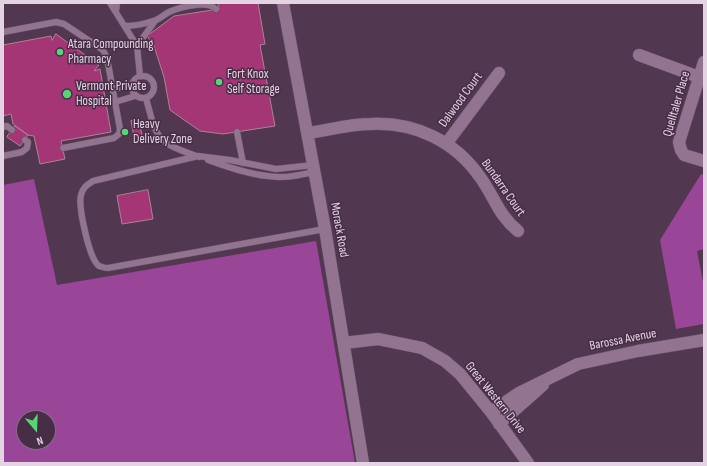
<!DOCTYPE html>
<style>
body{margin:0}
#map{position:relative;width:707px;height:466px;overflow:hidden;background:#523751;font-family:"Sofia Sans Condensed",sans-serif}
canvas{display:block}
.frame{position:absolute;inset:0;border:4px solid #e4d3e3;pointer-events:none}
.north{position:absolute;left:16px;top:410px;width:40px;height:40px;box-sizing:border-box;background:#472d46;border:1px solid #866f85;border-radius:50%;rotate:161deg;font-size:11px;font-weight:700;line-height:16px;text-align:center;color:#e4d3e3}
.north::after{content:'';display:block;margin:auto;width:14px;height:18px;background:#55d672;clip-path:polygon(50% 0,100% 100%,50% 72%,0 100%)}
</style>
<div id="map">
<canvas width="707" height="466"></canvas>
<div class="frame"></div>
<div class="north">N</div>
</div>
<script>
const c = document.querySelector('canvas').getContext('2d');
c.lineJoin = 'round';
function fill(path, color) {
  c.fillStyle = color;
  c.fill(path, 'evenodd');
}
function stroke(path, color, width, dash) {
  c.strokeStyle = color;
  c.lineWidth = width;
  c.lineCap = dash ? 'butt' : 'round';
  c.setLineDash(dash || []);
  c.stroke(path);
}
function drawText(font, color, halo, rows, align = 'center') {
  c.font = font + ' "Sofia Sans Condensed",sans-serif';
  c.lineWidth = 3;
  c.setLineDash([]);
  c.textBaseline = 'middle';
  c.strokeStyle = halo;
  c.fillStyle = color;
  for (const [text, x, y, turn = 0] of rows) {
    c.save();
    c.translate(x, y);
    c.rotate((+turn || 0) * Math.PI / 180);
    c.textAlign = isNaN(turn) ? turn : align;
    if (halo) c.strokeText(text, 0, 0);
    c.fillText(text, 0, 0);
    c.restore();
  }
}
fill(new Path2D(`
 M701 174 704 175V249L697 251 704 287V324L676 329 660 240Z
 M34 179 57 285 316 241 355 463H3V185ZM24 418H48V442H24Z`), '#994598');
const building = new Path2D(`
 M218 3H258L265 44 260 45 275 126 223 134 200 131 170 110 164 77 154 46 147 36 174 16 219 9Z
 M56 34 99 65 94 71 100 69 111 132 61 141 65 159 40 164 34 136 28 135 13 124 11 114 3 116V45L51 36 52 40Z
 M139 119 143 141 135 142 131 121Z
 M15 126 28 135 20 146 7 137Z
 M148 190 153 219 122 224 117 196Z`);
fill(building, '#a43676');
stroke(building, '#ab8396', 1);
const service = new Path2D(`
 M110 3 137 46 140 76
 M116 11 117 3
 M125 26C135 26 144 24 153 21 159 20 163 15 169 12 180 7 207 0 216 9
 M3 32 56 22 64 24 103 50 107 58 120 129 119 134 114 138 63 148
 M137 46 155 21
 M132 87a11 11 0 1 1 22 0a11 11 0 1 1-22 0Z
 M113 89 132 84
 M146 98C157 141 157 142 199 157
 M115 102 135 96
 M3 127 7 126 12 130
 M237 132 243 163
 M3 156 22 152 27 148 28 142 25 140
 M208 160C230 168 254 176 278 177 290 178 303 174 315 172
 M314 165 276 169 230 160 198 156 93 181C87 185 83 187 81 195 78 206 89 259 99 266 102 267 106 268 108 268L325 229`);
const minor = new Path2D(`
 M283 3 325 229 363 463
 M639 55 699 77
 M704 62 679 142 681 150 684 155 704 161
 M308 133C329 130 350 124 371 124 415 122 455 141 480 177 494 196 498 215 518 231
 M446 144 499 73
 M344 343 378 339 422 348 445 361 460 374 491 412 528 463
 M491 412 519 393 578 364 638 351 704 340
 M499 424 543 385`);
stroke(service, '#6b546a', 7);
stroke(minor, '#6b546a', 13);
stroke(service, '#927490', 6);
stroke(minor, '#927490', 12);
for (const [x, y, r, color] of [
 [60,52,4,"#55d672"],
 [219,82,4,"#55d672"],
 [67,94,5,"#55d672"],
 [125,132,4,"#55d672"]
]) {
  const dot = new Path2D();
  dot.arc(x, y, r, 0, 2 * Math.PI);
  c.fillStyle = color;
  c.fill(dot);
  stroke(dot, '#472d46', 1.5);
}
drawText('13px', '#e4d3e3', '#472d46', [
 ["Atara Compounding",68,45],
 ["Pharmacy",68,60],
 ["Fort Knox",227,75],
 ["Self Storage",227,90],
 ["Vermont Private",76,87],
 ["Hospital",76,102],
 ["Heavy",133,125],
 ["Delivery Zone",133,140]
], 'left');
drawText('13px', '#e4d3e3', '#472d46', [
 ["Dalwood Court",461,100,-54],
 ["Quelltaler Place",677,104,-74],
 ["Bundarra Court",503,188,55],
 ["Morack Road",339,230,80],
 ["Barossa Avenue",623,340,-11],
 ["Great Western Drive",495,398,51]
]);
</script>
